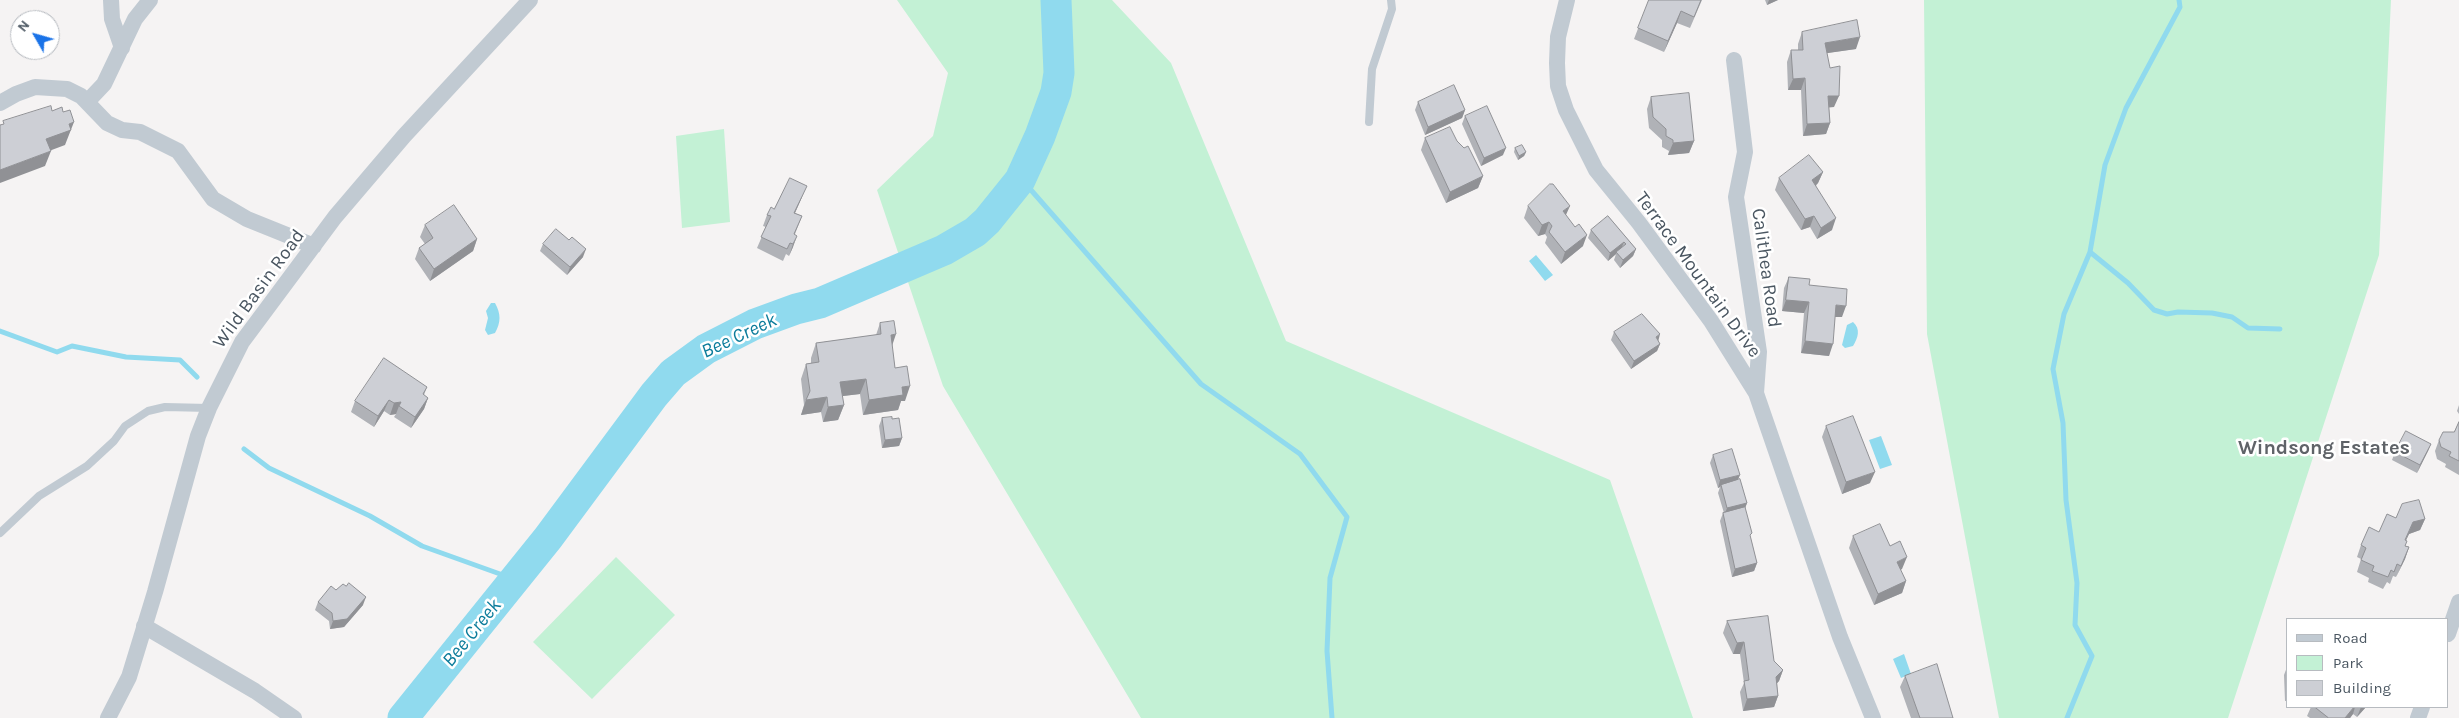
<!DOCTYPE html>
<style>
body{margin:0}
#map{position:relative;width:2459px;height:718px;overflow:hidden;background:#f5f3f3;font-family:Karla,sans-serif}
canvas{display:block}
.legend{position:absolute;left:2286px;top:618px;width:162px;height:90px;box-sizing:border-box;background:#fff;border:1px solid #b7bbc0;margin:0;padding:6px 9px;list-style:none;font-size:15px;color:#4a5661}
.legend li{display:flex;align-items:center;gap:10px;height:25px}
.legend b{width:25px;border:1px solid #b7bbc0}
.north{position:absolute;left:10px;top:10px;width:50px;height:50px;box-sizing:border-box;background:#fff;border:1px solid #b7bbc0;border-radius:50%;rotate:308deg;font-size:14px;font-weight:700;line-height:20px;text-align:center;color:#4a5661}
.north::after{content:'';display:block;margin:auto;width:18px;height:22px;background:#1a73e8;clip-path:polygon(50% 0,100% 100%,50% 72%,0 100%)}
</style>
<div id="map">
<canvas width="2459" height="718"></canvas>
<ul class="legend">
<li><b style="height:6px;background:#c1cad2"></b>Road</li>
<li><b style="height:14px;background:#c3f1d5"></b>Park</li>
<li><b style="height:14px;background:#cdcfd5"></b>Building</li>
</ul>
<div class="north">N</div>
</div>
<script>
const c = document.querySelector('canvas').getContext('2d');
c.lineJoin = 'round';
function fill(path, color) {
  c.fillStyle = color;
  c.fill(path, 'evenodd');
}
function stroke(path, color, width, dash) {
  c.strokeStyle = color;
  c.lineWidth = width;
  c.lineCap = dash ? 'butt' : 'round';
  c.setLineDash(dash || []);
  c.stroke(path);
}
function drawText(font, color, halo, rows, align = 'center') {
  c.font = font + ' Karla,sans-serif';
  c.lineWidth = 5;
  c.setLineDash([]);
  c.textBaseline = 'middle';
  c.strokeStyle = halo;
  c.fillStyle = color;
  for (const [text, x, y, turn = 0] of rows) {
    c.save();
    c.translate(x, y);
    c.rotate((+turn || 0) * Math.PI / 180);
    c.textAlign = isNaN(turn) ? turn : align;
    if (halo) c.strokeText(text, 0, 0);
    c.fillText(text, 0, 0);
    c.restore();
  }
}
fill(new Path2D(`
 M897 0H1112L1171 63 1286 341 1610 480 1693 718H1141L943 386 877 190 933 136 948 73Z
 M1924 0H2391L2379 255 2228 718H1999L1927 334Z
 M724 129 730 222 682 228 676 136Z
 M616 557 675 615 592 699 533 642Z`), '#c3f1d5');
fill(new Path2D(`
 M1536 255 1553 275 1545 281 1529 261Z
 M491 303H495C501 314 501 322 495 333L488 335 485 330 488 318 486 311Z
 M1853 322C1861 329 1858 338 1853 346L1845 348 1842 345 1847 325Z
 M1881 436 1892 465 1880 469 1869 440Z
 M1904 654 1911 674 1901 678 1893 659Z`), '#90daee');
stroke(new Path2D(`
 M1020 180 1031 190 1201 384 1300 454 1347 517 1330 578 1327 651 1332 718
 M2090 252 2128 283 2154 310 2167 314 2178 312 2212 313 2232 317 2248 328 2280 329
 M0 331 57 352 72 346 126 357 180 360 197 377
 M244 449 269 468 370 516 422 546 514 579
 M2067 718 2092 656 2075 625 2077 583 2066 500 2063 423 2053 369 2064 314 2090 252 2105 165 2126 108 2180 7 2179 0`), '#90daee', 5);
stroke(new Path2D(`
 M403 718 548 538 654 395 673 373 706 349 755 324 796 309 820 303 944 250 975 232 987 221 1020 180 1040 136 1056 92 1059 73 1056 0`), '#90daee', 31);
stroke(new Path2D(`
 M1369 122 1372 69 1392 9 1391 0
 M0 533 39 496 87 466 114 441 125 426 148 411 165 407 209 408`), '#c1cad2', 8);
stroke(new Path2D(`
 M111 0 112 19 122 48
 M1567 0 1558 37 1557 63 1558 86 1566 110 1596 170 1639 223 1711 321 1756 393 1840 637 1873 718
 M1734 60 1745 152 1736 197 1759 352 1756 393
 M87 102 104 84 135 19 150 0
 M0 103 16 94 35 87 67 89 81 96 107 123 122 130 140 132 178 151 213 199 247 219 314 246
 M144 626 255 691 294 718
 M2448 634 2459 602
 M108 718 129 677 155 592 198 436 209 408 242 342 335 217 404 136 530 0
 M2418 718 2422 707`), '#c1cad2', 16);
fill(new Path2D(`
 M1649 0H1702L1690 28 1677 23 1664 52 1634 39Z
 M1765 0H1778L1767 5Z
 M1802 32 1856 49 1827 53 1834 107H1829L1830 123 1826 134 1803 136 1801 90H1788L1787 62 1791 50H1798V44Z
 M1651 97 1694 141 1689 153 1668 155 1669 151 1662 147V140L1649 128 1647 109Z
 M1418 102 1465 110 1462 118 1425 135 1415 110Z
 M1465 116 1503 155 1481 166 1462 124Z
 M1425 138 1457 141 1483 176 1478 188 1446 203 1421 150Z
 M1515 148 1526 152 1524 156 1518 160 1514 152Z
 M1823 172 1818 183 1816 186 1832 230 1817 239 1810 227 1801 230 1775 190 1779 178Z
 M802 197 795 213 802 216 795 234 793 247 789 256 786 254 783 261 757 248 766 227 763 226 767 215 774 209Z
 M1528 206 1566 216 1583 246 1561 264 1545 243 1547 237 1545 234 1538 236 1524 218Z
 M1608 216 1636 249 1633 256 1620 268 1614 260 1616 254 1608 261 1588 238 1591 230Z
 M425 225 477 239 473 251 430 281 415 259 419 248 425 244 420 237Z
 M543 244 583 257 567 275 540 251Z
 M1789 277 1809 285 1842 317H1835L1829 356 1801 353 1804 313 1782 311 1784 288Z
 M880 323 892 345 895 368 905 401H901L898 410 863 415 860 394 842 396 844 405 838 420 823 422 821 412 801 415 804 405 801 379 806 364 811 363V358L816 343 876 335Z
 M1614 332 1658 341 1660 344 1657 351 1631 369 1611 340Z
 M427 387 424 395 428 398 424 409 411 428 394 417 396 414 390 415 384 411 374 427 351 412 355 401Z
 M2459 405V414L2457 411Z
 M882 418 902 438 899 446 882 448 879 426Z
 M2459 422V475L2445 467 2446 464 2437 459 2435 451 2439 440 2454 432Z
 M1826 426 1870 483 1842 494 1822 437Z
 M2431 444 2428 451 2417 473 2392 460 2395 452Z
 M1713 455 1738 480 1747 503 1745 508 1750 537 1757 563 1754 571 1732 577 1720 521 1723 513H1724L1718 493 1720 487 1718 488 1710 463Z
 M2396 518 2425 519 2420 530 2409 534 2406 540 2405 546 2409 547 2405 559 2396 577 2393 576 2390 584 2387 582 2383 589 2368 582 2369 578 2357 572 2361 559 2357 557 2361 545 2379 532Z
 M1853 536 1890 546 1902 569 1900 570 1906 581 1902 593 1874 605 1849 548Z
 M336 590 363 605 344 627 330 629 329 621 315 610 318 602Z
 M1727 621 1783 670 1779 681 1777 683 1778 696 1774 707 1743 711 1740 692 1744 683 1740 654H1733L1723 633Z
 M2287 667H2288V701H2285L2284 675Z
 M1905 676 1953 718H1911L1900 687Z
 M2311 707H2366L2357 717 2353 714 2350 718H2310L2307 716Z`), '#b0b2b7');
fill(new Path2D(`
 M1769 0H1778L1767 5Z
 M1681 11 1677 23 1664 52 1668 41Z
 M1860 37 1856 49 1821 54 1825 43Z
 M1805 78 1801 90H1788L1793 79Z
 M1828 96H1839L1834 107 1824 108Z
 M1465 110 1462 118 1425 135 1428 127Z
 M74 122 65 145 41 154 46 139 69 124Z
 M1830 123 1826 134 1803 136 1807 124Z
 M1694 141 1689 153 1668 155 1673 143Z
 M1506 148 1503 155 1481 166 1484 158Z
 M51 151 45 166 0 183V170Z
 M1526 152 1524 156 1518 160 1519 156Z
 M1823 172 1818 183 1808 192 1812 180Z
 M1483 176 1478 188 1446 203 1450 192Z
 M807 186 802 197 790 224 794 213Z
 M1570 206 1565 217 1563 211Z
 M1814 216 1810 227 1801 230 1805 219Z
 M1836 218 1832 230 1817 239 1821 228Z
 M1549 222 1545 234 1538 236 1542 225Z
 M1587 235 1583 246 1561 264 1565 252Z
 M797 236 793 247 789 256 793 244Z
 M477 239 473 251 430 281 434 269Z
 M1624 242 1621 249 1616 252V254L1608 261 1610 253Z
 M586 249 583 257 567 275 570 267Z
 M1636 249 1633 256 1620 268 1623 260Z
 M1786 300 1809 302 1804 313 1782 311Z
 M1836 305 1846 306 1842 317H1832Z
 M896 334 891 349V335Z
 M1660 334 1658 342 1656 337Z
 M1805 341 1833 344 1829 356 1801 353Z
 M1660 344 1657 351 1631 369 1634 361Z
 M866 379 860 394 835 397 840 382Z
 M910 386 905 401H901L898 410 863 415 869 400 902 387Z
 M827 397 821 412 801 415 806 400Z
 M428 398 424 409 411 428 415 417Z
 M389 400 384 411 374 427 378 416Z
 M401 402 399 406 396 414 390 415 394 403Z
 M844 405 838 420 823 422 828 407Z
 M902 438 899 446 882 448 885 440Z
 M2431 444 2428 451 2417 473 2420 465Z
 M1875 472 1870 483 1842 494 1846 482Z
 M1740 475 1737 482 1721 485 1720 487 1718 488 1720 480Z
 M1747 503 1744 511 1724 516 1727 508Z
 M2425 519 2420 530 2409 534 2401 551 2413 522Z
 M2409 547 2405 559 2396 577 2401 566Z
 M1907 557 1902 569 1892 573 1897 562Z
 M1757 563 1754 571 1732 577 1735 569Z
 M1906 581 1902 593 1874 605 1878 594Z
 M366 597 363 605 344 627 330 629 333 621Z
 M1744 642 1740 654H1733L1737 643Z
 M1783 670 1779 681 1772 689 1776 677Z
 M1778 696 1774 707 1743 711 1747 699Z
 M2354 707H2355L2353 714 2350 718H2345Z
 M2361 707H2366L2357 717Z`), '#909195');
const building = new Path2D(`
 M1649 0H1701L1694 17 1681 11 1668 41 1638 28Z
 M1857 20 1860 37 1825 43 1830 68 1840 66 1839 96H1828L1830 123 1807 124 1805 78 1793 79 1791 50H1803L1802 32Z
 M1454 85 1465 110 1428 127 1418 102Z
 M1689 93 1694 141 1673 143V140L1666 136V129L1653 117 1651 97Z
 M51 106 52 111 62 107 63 112 70 110 74 122 69 124 71 130 46 139 51 151 0 170V125L4 124 3 121Z
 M1487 106 1506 148 1484 158 1465 116Z
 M1450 127 1457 141 1464 148 1468 146 1483 176 1450 192 1425 138Z
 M1522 145 1526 152 1519 156 1515 148Z
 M1809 155 1823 172 1812 180 1836 218 1821 228 1814 216 1805 219 1779 178Z
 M790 178 807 186 794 213 802 216 794 234 797 236 793 244 790 243 787 249 761 237 771 216 767 215 771 207 774 209Z
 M1550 184H1553L1570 206 1563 211 1575 227 1579 224 1587 235 1565 252 1549 232 1552 226 1549 222 1542 225 1528 206Z
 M454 205 477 239 434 269 419 248 433 238 425 225Z
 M1608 216 1636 249 1623 260 1616 252 1626 244 1624 242 1610 253 1591 230Z
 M556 229 569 240 572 237 586 249 570 267 543 244Z
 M1789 277 1810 279 1809 285 1847 289 1846 306 1836 305 1833 344 1805 341 1809 302 1786 300Z
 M1642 314 1660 334 1656 337 1660 344 1634 361 1614 332Z
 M894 321 896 334 891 335 895 368 907 366 910 386 902 387 903 395 869 400 866 379 840 382 844 405 828 407 827 397 806 400 810 391 806 364 819 362 816 343 881 334 880 323Z
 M384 358 427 387 423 394 428 398 415 417 399 406 401 402 394 403 389 400 378 416 355 401Z
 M1853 416 1875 472 1846 482 1826 426Z
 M892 417V419L899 418 902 438 885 440 882 418Z
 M2459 422V461L2449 456 2451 452 2441 447 2439 440 2443 432H2454Z
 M2406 431 2431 444 2420 465 2395 452Z
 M1732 449 1740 475 1720 480 1713 455Z
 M1740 479 1747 503 1727 508 1721 485Z
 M2419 500 2425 519 2413 522 2405 540 2407 541 2405 546 2409 547 2401 566 2397 564 2394 572 2391 570 2388 577 2372 571 2374 566 2361 560 2366 548 2361 545 2369 527 2379 532 2387 514 2396 518 2402 504Z
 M1745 507 1752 533 1750 535 1757 563 1735 569 1723 513Z
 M1880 524 1890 546 1900 541 1907 557 1897 562 1906 581 1878 594 1853 536Z
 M349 583 366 597 347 619 333 621 332 613 318 602 331 586 336 590 343 584 346 586Z
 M1768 616 1774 661 1783 670 1776 677 1778 696 1747 699 1744 681 1749 680 1744 642 1737 643 1727 621Z
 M1937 664 1953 718H1920L1905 676Z
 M2287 667H2288V686Z
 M2315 707H2354L2345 718H2329Z`);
fill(building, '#cdcfd5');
stroke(building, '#909195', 1);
drawText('19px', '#4a5661', '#fff', [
 ["Calithea Road",1766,268,82],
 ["Terrace Mountain Drive",1698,275,54],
 ["Wild Basin Road",259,289,-54]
]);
drawText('italic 20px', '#0c7c9b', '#fff', [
 ["Bee Creek",739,336,-25],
 ["Bee Creek",472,633,-51]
]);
drawText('bold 20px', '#5f6368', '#fff', [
 ["Windsong Estates",2324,448]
]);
</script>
